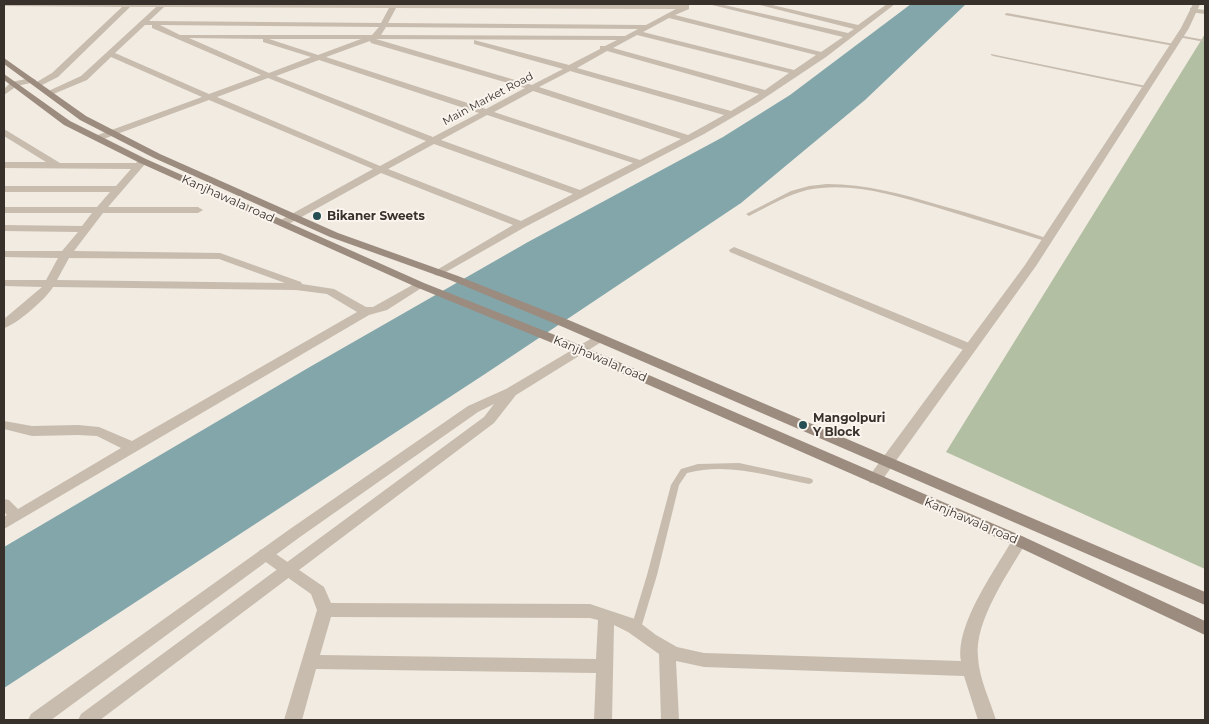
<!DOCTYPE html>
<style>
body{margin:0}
#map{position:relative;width:1209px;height:724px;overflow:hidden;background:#f1ebe1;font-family:Montserrat,sans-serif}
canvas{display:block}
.frame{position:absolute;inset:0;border:5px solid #38302b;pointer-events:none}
</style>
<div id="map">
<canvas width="1209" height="724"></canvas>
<div class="frame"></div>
</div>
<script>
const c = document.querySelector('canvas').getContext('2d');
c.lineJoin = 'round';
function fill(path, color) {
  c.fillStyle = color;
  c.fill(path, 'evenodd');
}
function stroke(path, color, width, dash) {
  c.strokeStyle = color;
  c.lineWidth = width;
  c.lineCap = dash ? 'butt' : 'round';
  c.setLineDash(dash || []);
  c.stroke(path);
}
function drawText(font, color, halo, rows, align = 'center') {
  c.font = font + ' Montserrat,sans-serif';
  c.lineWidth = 4;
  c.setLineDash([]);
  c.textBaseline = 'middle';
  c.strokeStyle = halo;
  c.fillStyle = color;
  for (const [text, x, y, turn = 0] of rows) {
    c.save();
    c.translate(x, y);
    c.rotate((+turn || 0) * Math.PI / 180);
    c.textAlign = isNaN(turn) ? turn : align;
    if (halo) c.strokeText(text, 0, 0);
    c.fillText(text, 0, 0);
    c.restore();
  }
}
fill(new Path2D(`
 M1205 34V569L946 452Z`), '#b3bfa2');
fill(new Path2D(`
 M911 4H966L865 100 741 203 485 374 4 688V547L308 368 528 242 723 137 790 95Z`), '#83a6ab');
fill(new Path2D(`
 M1007 13 1174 44 1176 45 1174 46 1005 15V14Z
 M1178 35 1205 40V42L1178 37Z
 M991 54 1146 86 1148 87 1146 88 993 56 991 55Z
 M827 184C866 184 902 194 939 205 976 215 1013 227 1049 239L1050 240 1049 241H1045C1008 230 972 218 935 207 894 195 850 181 807 190 787 195 769 206 751 215L749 216 746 214 791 191 809 186Z
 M739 463 809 478 812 479 813 481 812 483 809 484C769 476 727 462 687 473L679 485 657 575 641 628 640 631 636 632 632 631 631 628 647 575 671 485 681 469 698 464Z`), '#c8bcae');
fill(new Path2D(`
 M4 4 686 5H689V9L675 15 821 52 843 37 708 4H720L848 33 854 29 756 4H768L858 25 887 4H895L826 57 757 103 704 134 525 227 439 276 435 275 433 273 435 271 513 225 381 173 287 225H279L278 223 279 221 373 169 209 100 101 140H95V136L202 97 111 57 87 80 51 95 44 93 81 76 156 7H130L58 77 38 87 34 85 35 83 52 73 122 7 4 6ZM164 7 389 8 381 23 149 21ZM396 8 676 9 646 25 388 23ZM669 18 816 55 794 70 643 32ZM145 25H152V28L261 75 209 94 115 53ZM160 25 379 27 372 35H180ZM386 27 638 29 625 36 381 35ZM637 35 789 73 765 90 613 48ZM189 38 263 39V42L311 57 269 73ZM269 39H361L318 55ZM376 39 617 40 605 46H600V49L569 65 474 40V44L563 69 532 85ZM370 41 371 43 525 88 486 109 326 57ZM607 51 759 94 731 111 577 68ZM319 60 479 113 433 137 276 76ZM570 71 724 115 688 135 539 87ZM268 78 426 141 380 166 217 97ZM533 91 681 139 640 160 494 112ZM487 115 633 163 580 190 441 140ZM434 144 573 194 521 221 388 169Z
 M1190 8 1205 10V14L1190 12Z
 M32 78 36 80 35 82 17 86 4 95V89L11 82Z
 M4 129 60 163H136L140 159H146V163L108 207H198L203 210 198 213H103L74 251 220 253 301 282 302 284 334 289 366 307H373L416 283 420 282 426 285 387 310 369 315 4 529V517L7 515 4 512V499L9 500 18 509 121 448 97 436 78 435 32 436 4 429V421L32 426 78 425 99 427 132 441 357 312 327 294 296 290 53 287C47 298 16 325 4 328V319L42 287 4 286V280H46L58 258 4 257V251H62L78 232 4 231V225L82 226 92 213H4V207H97L110 192H4V186H116L131 169 4 168V162H46L4 136ZM69 258 219 259 285 283 57 280Z
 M734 247 974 345 976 348 970 352 966 351 730 252 729 250Z
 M1019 535 1024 537 1027 541C1009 572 974 621 978 657 979 679 990 700 996 720H978L964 676 704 667 676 661 679 720H661L659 654 628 632 614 625 612 720H594L596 673 316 669 302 720H284L317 610 311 594 260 558 257 554 260 550 265 548 270 550 324 587 331 603 590 604 635 619 656 635 677 647 704 653 961 661C955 624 996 569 1014 537ZM331 617 590 618 598 620 596 659 320 655Z`), '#c8bcae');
fill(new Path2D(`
 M1193 4H1200L1189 28 1036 266 880 483H870L868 479 870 475 1025 265 1181 28Z
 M599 334 605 338 603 341 516 395 494 423 100 720H78L81 714 484 417 494 404 478 412 300 537 51 720H28L31 714 290 529 468 406 506 389Z`), '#c8bcae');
fill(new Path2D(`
 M4 58 86 116 160 154 338 233 458 276 571 321 1205 592V605L563 327 450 280 330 237 154 158 80 120 4 64Z
 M4 74 70 121 146 159 424 283 570 341 1024 537 1205 621V635L1014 545 562 347 416 287 140 163 64 125 4 80Z`), '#9c8c7f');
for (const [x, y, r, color] of [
 [317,216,5,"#254e55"],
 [803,425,5,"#254e55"]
]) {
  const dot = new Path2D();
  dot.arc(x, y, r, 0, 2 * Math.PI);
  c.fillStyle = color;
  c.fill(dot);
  stroke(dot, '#f9f4ed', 2);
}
drawText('11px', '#38302b', '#f9f4ed', [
 ["Main Market Road",488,99,-28]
]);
drawText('12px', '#38302b', '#f9f4ed', [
 ["Kanjhawala road",228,199,24],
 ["Kanjhawala road",600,359,23],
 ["Kanjhawala road",971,521,23]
]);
drawText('bold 12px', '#38302b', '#f9f4ed', [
 ["Bikaner Sweets",327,216],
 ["Mangolpuri",813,418],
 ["Y Block",813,432]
], 'left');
</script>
